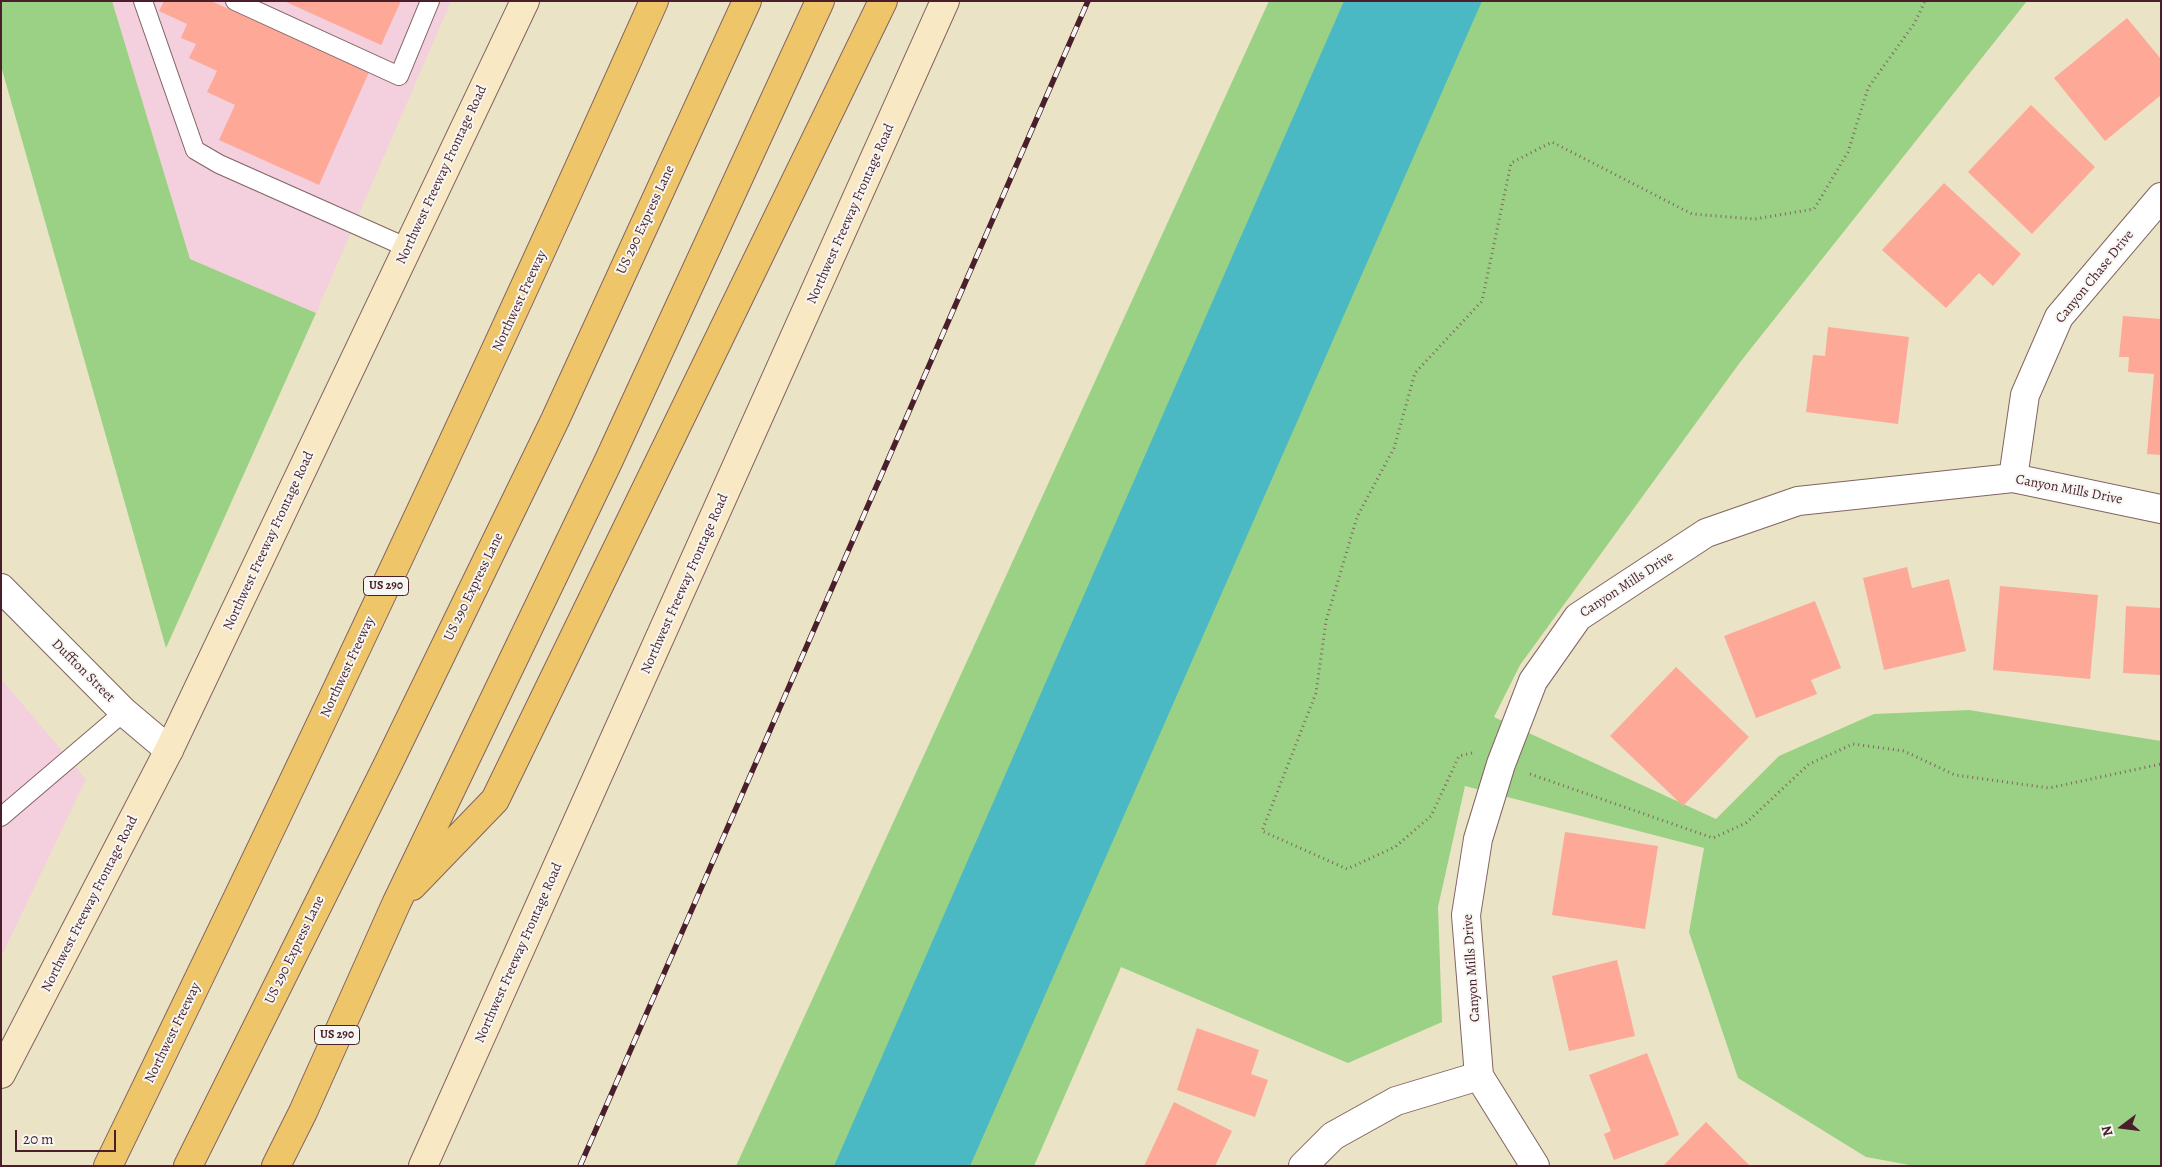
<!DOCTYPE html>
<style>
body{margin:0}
#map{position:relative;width:2162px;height:1167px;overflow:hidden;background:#ebe3c5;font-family:Alegreya,serif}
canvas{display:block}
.frame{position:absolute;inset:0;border:2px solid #4a1f2b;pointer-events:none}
.north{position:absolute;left:2097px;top:1102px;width:50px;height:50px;-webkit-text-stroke:4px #f6f6f2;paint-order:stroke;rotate:255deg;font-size:14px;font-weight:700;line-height:20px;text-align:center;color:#4a1f2b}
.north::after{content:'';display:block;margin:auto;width:18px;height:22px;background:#4a1f2b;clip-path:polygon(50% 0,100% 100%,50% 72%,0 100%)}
.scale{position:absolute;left:15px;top:1130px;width:101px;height:22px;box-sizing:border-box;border:2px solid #4a1f2b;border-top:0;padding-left:6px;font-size:15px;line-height:18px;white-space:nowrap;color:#4a1f2b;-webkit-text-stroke:4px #f6f6f2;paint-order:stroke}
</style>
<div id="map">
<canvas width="2162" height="1167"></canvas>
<div class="frame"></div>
<div class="north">N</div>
<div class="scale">20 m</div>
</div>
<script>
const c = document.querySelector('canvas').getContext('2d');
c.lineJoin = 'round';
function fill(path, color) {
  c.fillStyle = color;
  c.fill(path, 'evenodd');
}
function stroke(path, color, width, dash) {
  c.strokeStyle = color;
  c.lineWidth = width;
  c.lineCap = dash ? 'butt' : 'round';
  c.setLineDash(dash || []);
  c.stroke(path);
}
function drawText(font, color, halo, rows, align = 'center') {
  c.font = font + ' Alegreya,serif';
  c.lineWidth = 4;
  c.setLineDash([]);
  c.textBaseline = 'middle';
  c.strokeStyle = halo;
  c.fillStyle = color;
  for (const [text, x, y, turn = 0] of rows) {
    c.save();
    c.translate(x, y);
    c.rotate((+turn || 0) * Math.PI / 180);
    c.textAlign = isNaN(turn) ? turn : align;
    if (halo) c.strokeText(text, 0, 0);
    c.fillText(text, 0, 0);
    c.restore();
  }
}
fill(new Path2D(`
 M112 1H451L316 313 190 259Z
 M1 679 86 779 1 957Z`), '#f4cfdd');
fill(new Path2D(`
 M1 1H112L190 259 316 313 166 648 1 66Z
 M1269 1H2027L1741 361 1520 665 1494 717 1716 819 1779 756 1874 714 1969 710 2161 741V1166H1915L1866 1157 1738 1078 1689 932 1704 848 1465 786 1438 907 1442 1022 1348 1063 1121 967 1034 1166H736Z`), '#9ad184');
fill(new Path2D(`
 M1344 1H1482L970 1166H834Z`), '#4bb9c4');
fill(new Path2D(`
 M164 1H211L369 72 319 185 219 140 235 105 207 92 217 71 189 58 196 44 181 38 187 24 159 11Z
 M284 1H401L381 45Z
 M2127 18 2161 59V95L2105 141 2054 78Z
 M2031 105 2095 167 2032 234 1968 172Z
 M1944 183 2021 254 1993 286 1979 273 1946 308 1882 250Z
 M2123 316 2161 319V455L2147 454 2154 374 2128 372 2129 357H2119Z
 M1828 327 1909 337 1898 424 1806 412 1813 355 1825 356Z
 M1907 567 1912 588 1949 579 1966 651 1884 670 1863 578Z
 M2000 586 2098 595 2090 679 1993 670Z
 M1815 601 1841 668 1811 680 1817 694 1756 718 1724 636Z
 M2126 606 2161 608V675L2123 673Z
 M1676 667 1749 737 1683 806 1610 736Z
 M1565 832 1658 846 1645 929 1552 915Z
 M1617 960 1635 1036 1569 1051 1552 976Z
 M1197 1028 1259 1050 1251 1074 1268 1080 1255 1117 1177 1090Z
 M1647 1053 1679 1135 1614 1160 1604 1134 1611 1131 1589 1075Z
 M1174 1102 1232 1131 1215 1166H1144Z
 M1706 1122 1750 1166H1663Z`), '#fea898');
const lane = new Path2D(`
 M143 1 195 150 219 164 408 248
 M235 1 399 76 430 1
 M1 817 124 712`);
const street = new Path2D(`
 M2013 478 2025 395 2059 317 2161 197
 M1 588 124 712 169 750
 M1303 1166 1333 1136 1396 1101 1479 1076
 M1535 1166 1479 1076 1466 915 1478 839 1501 764 1533 681 1578 617 1706 533 1798 501 2013 478 2161 509`);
const secondary = new Path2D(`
 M1 1074 169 750 525 1
 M423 1166 945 1`);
const highway = new Path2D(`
 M412 886 495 800 883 1
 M108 1166C296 780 479 393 654 1
 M188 1166 389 762 555 420 747 1
 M276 1166 303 1112 396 904 608 462 820 1`);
stroke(lane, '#826461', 20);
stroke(street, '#826461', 30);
stroke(secondary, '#826461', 30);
stroke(highway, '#826461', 30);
stroke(new Path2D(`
 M1472 753 1459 756 1431 816 1395 847 1347 869 1262 831 1316 693 1326 621 1357 517 1394 448 1415 373 1482 301 1511 163 1552 142 1692 214 1755 219 1814 209 1848 152 1868 88 1914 24 1925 1
 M1530 774 1713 838 1746 823 1809 764 1853 744 1904 751 1955 775 2049 788 2161 764`), '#826461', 3, [1, 4]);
stroke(lane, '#fff', 18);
stroke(street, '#fff', 28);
stroke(secondary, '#f8e8c3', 28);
stroke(highway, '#eec569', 28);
const rail = new Path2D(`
 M580 1166 1088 1`);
stroke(rail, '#4a1f2b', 5.5);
stroke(rail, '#f6f6f2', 4, [11]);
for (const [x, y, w] of [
 [386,586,45],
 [337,1035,45]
]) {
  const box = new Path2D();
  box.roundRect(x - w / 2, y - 9.5, w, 19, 4);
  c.fillStyle = '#f6f6f2';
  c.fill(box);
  stroke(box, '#4a1f2b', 1);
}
drawText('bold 12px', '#4a1f2b', null, [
 ["US 290",386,586],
 ["US 290",337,1035]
]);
drawText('14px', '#4a1f2b', '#f6f6f2', [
 ["Northwest Freeway Frontage Road",442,175,-65],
 ["Northwest Freeway Frontage Road",851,214,-66],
 ["US 290 Express Lane",646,220,-65],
 ["Canyon Chase Drive",2095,277,-51],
 ["Northwest Freeway",520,301,-65],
 ["Canyon Mills Drive",2069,490,11],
 ["Northwest Freeway Frontage Road",269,541,-65],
 ["Northwest Freeway Frontage Road",685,584,-66],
 ["Canyon Mills Drive",1627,585,-33],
 ["US 290 Express Lane",474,587,-64],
 ["Northwest Freeway",348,667,-65],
 ["Duffton Street",83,671,45],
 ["Northwest Freeway Frontage Road",90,904,-63],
 ["US 290 Express Lane",295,950,-64],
 ["Northwest Freeway Frontage Road",519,953,-66],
 ["Canyon Mills Drive",1472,968,-94],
 ["Northwest Freeway",173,1033,-64]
]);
</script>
